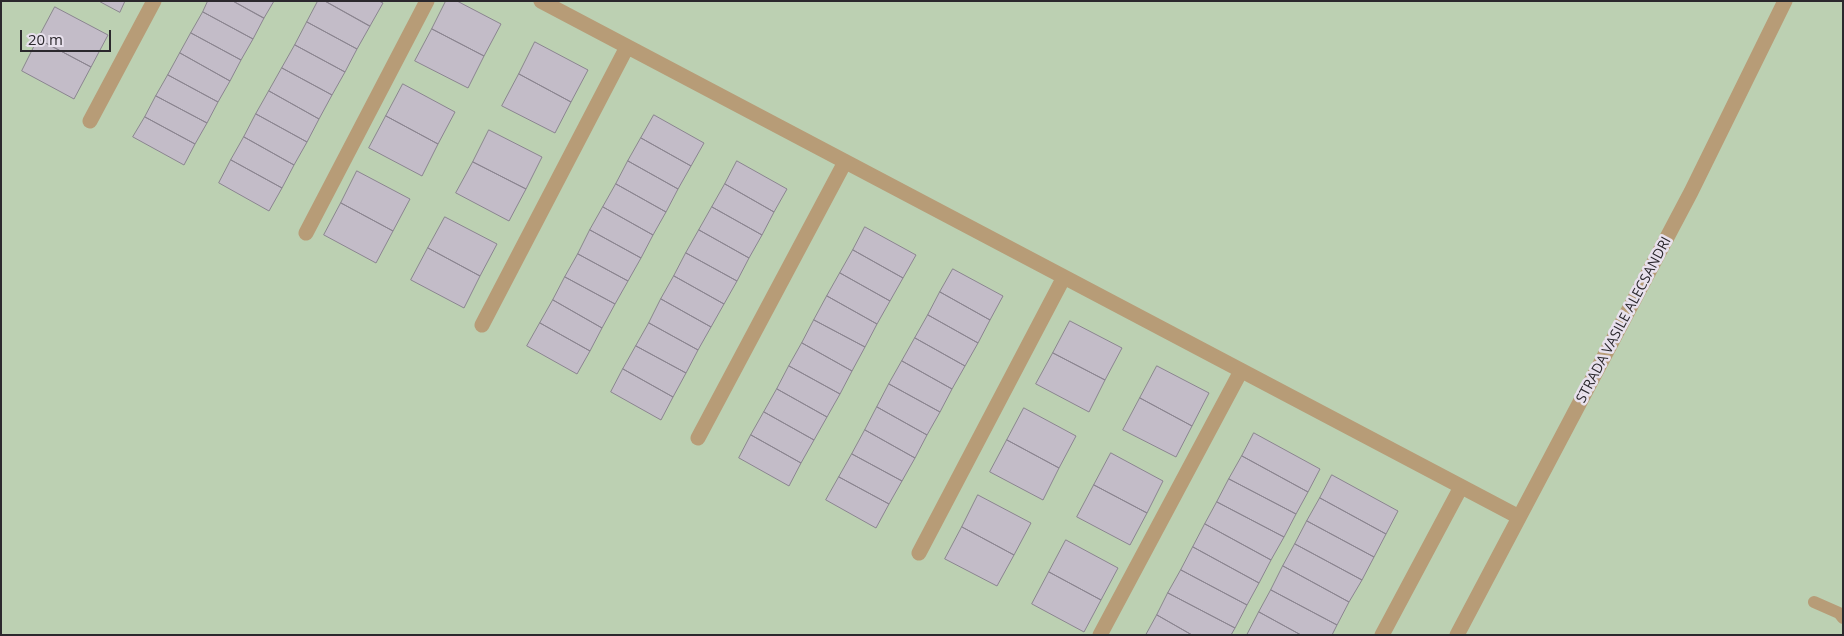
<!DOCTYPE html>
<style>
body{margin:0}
#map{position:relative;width:1844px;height:636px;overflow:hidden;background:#e8e1ed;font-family:"Open Sans",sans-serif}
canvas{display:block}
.frame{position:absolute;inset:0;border:2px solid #2b282d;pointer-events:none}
.scale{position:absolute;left:20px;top:30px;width:91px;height:22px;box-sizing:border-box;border:2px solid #2b282d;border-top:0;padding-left:6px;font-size:15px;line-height:18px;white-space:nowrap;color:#2b282d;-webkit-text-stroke:4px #e8e1ed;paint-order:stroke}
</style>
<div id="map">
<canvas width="1844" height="636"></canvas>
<div class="frame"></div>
<div class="scale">20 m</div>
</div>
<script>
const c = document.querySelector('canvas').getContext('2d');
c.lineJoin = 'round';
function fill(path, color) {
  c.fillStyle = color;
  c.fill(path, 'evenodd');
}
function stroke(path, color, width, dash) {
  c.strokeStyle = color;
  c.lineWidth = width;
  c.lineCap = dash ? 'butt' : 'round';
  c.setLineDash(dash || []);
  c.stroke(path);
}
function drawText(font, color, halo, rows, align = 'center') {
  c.font = font + ' "Open Sans",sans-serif';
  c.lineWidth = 5;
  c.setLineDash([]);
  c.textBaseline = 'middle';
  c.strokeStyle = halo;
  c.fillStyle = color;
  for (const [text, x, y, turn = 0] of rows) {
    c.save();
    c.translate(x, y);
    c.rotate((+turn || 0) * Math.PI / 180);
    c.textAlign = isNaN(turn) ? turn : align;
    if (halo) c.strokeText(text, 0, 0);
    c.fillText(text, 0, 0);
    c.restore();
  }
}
fill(new Path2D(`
 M1 1H1843V635H1Z`), '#bcd0b2');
const building = new Path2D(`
 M99 1H125L120 12Z
 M208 1H233L264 18 253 39 203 12Z
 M233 1H274L264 18Z
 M318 1H325L370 26 357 49 307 22Z
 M325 1H379L383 3 370 26Z
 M446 1H457L501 24 484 56 432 29Z
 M55 7 108 35 91 67 38 39Z
 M203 12 253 39 241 60 191 33Z
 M307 22 357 49 345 72 295 45Z
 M432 29 484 56 468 88 415 61Z
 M191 33 241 60 230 81 180 53Z
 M38 39 91 67 74 99 22 71Z
 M535 42 588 70 571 102 519 74Z
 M295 45 345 72 332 95 282 68Z
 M180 53 230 81 218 102 168 75Z
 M282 68 332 95 319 119 269 91Z
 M519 74 571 102 555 133 502 106Z
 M168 75 218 102 207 123 156 96Z
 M403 84 455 112 438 144 386 116Z
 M269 91 319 119 307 142 256 114Z
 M156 96 207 123 195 144 145 117Z
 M256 114 307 142 294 165 244 137Z
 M654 115 704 143 691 166 641 138Z
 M386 116 438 144 422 176 369 148Z
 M145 117 195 144 184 165 133 137Z
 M489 130 542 157 526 189 473 162Z
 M244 137 294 165 282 188 231 160Z
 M641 138 691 166 678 189 628 161Z
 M231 160 282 188 269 211 219 183Z
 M628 161 678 189 666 212 616 184Z
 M737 161 787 189 774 212 725 184Z
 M473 162 526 189 509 221 456 193Z
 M357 171 410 199 393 231 341 203Z
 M616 184 666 212 653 235 603 207Z
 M725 184 774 212 762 235 712 207Z
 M341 203 393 231 376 263 324 235Z
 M603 207 653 235 641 258 590 230Z
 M712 207 762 235 749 258 699 230Z
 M445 217 497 244 480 276 428 248Z
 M865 227 916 255 903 278 853 250Z
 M590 230 641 258 628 281 578 254Z
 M699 230 749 258 737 281 686 253Z
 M428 248 480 276 464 308 411 280Z
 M853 250 903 278 890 301 840 273Z
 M686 253 737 281 724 304 674 276Z
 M578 254 628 281 615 304 565 277Z
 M953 269 1003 296 990 320 940 292Z
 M840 273 890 301 877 324 827 296Z
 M674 276 724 304 711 327 661 299Z
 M565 277 615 304 602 328 553 300Z
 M940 292 990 320 978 343 928 315Z
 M827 296 877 324 865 347 814 320Z
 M661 299 711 327 698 350 649 323Z
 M553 300 602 328 590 351 540 323Z
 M928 315 978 343 965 366 915 338Z
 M814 320 865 347 852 371 802 343Z
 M1070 321 1122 348 1105 380 1053 353Z
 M540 323 590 351 577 374 527 346Z
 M649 323 698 350 686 373 636 346Z
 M915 338 965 366 952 389 902 361Z
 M802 343 852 371 840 394 789 366Z
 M636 346 686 373 673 397 623 369Z
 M1053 353 1105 380 1089 412 1036 384Z
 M902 361 952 389 940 412 889 384Z
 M789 366 840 394 827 417 777 389Z
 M1157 366 1209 393 1192 426 1140 398Z
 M623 369 673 397 661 420 611 392Z
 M889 384 940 412 927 435 877 407Z
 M777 389 827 417 814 440 764 412Z
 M1140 398 1192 426 1176 457 1123 430Z
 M877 407 927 435 915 458 865 430Z
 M1024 408 1076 436 1059 468 1007 440Z
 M764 412 814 440 801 463 751 435Z
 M865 430 915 458 902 481 852 454Z
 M1254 433 1320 469 1308 492 1242 456Z
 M751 435 801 463 789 486 739 458Z
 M1007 440 1059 468 1043 500 990 472Z
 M1111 453 1163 481 1147 513 1094 485Z
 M852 454 902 481 889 504 839 477Z
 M1242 456 1308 492 1296 514 1229 479Z
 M1332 475 1398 511 1386 534 1320 498Z
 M839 477 889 504 876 528 826 500Z
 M1229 479 1296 514 1284 537 1217 502Z
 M1094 485 1147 513 1130 545 1077 517Z
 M978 495 1031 523 1014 555 962 527Z
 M1320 498 1386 534 1374 557 1307 521Z
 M1217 502 1284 537 1271 560 1205 524Z
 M1307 521 1374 557 1362 580 1295 544Z
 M1205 524 1271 560 1259 583 1193 547Z
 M962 527 1014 555 997 586 945 559Z
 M1066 540 1118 568 1101 600 1049 572Z
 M1295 544 1362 580 1349 602 1283 566Z
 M1193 547 1259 583 1247 605 1181 570Z
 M1283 566 1349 602 1337 625 1271 590Z
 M1181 570 1247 605 1235 628 1168 593Z
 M1049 572 1101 600 1084 632 1032 604Z
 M1271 590 1337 625 1332 635H1301L1259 612Z
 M1168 593 1235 628 1231 635H1192L1157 615Z
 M1259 612 1301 635H1247Z
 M1157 615 1192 635H1146Z`);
fill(building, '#c3bcc8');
stroke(building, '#8b8590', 1);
stroke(new Path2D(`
 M1814 602 1839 613 1843 618`), '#b79c77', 12);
stroke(new Path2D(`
 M541 1 1519 517
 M90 121 154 1
 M306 233 427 1
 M482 325 627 47
 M698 438 845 162
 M919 553 1064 277
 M1100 635 1241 371
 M1382 635 1461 487
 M1457 635 1691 192 1785 1`), '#b79c77', 15);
drawText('14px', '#2b282d', '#e8e1ed', [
 ["STRADA VASILE ALECSANDRI",1624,320,-62]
]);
</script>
